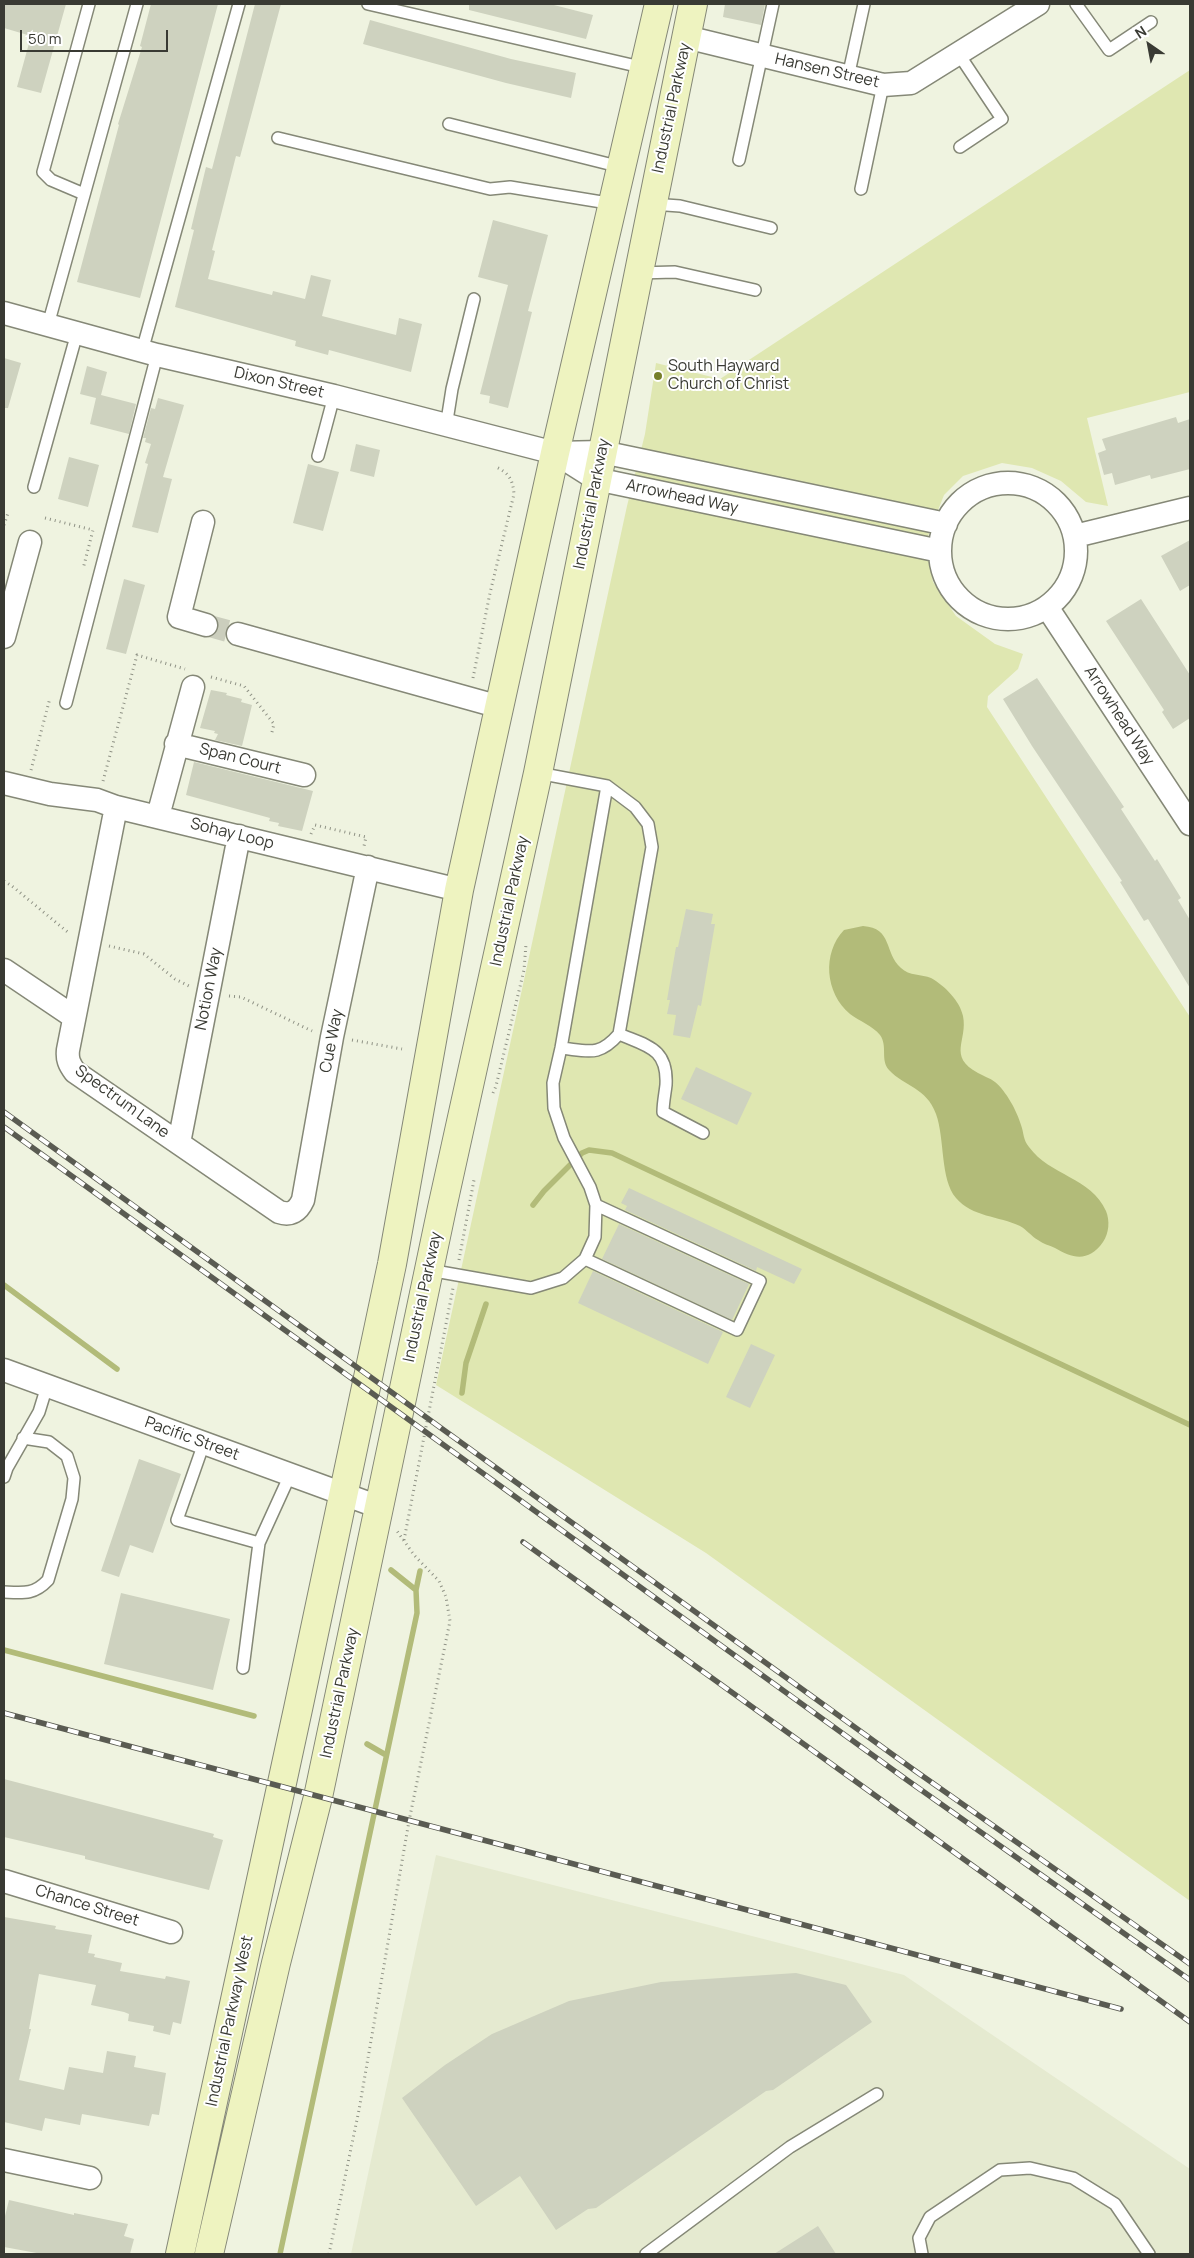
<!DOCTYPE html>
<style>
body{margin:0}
#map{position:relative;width:1194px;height:2258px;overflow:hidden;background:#eff3e0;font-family:Manrope,sans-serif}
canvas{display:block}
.frame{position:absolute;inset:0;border:5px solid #393a33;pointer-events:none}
.north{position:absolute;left:1124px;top:20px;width:50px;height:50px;-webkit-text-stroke:4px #fff;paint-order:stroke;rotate:327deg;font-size:14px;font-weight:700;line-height:20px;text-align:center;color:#393a33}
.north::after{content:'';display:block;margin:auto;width:18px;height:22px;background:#393a33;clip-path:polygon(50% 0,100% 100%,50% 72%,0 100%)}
.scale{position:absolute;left:20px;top:30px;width:148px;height:22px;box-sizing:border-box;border:2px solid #393a33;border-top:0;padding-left:6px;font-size:15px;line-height:18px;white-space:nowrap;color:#393a33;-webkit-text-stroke:4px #fff;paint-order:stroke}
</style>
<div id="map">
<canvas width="1194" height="2258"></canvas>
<div class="frame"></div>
<div class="north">N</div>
<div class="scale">50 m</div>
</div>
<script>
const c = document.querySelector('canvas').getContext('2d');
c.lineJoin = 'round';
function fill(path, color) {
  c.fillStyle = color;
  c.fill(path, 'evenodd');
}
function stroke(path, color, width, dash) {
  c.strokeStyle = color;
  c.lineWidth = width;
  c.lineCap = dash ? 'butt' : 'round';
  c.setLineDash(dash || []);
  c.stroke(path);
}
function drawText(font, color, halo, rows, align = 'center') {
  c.font = font + ' Manrope,sans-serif';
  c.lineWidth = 4;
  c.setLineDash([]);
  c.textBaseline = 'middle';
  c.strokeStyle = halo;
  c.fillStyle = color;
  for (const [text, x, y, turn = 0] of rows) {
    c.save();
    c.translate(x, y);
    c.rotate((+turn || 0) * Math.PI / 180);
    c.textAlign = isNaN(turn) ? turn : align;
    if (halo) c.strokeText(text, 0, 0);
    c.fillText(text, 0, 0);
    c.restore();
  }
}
fill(new Path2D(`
 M436 1855 904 1975 1190 2169V2254H351Z`), '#e5ead0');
fill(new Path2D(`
 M1190 70V392L1087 418 1108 506 1086 502 1061 481 1032 468 1002 463 963 476 944 495 926 541 933 582 956 616 995 644 1023 654 1018 669 988 696 987 707 1190 1017V1901L706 1553 436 1385 627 506 645 434 656 363 720 379Z`), '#dfe7b1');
fill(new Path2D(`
 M863 926C893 928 884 953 901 968 909 976 922 974 931 978 945 986 960 1001 963 1016 968 1041 947 1056 978 1073 983 1076 990 1078 995 1082 1006 1091 1017 1111 1021 1125 1024 1133 1023 1140 1029 1147 1050 1176 1091 1177 1106 1211 1110 1221 1109 1233 1103 1242 1089 1262 1073 1259 1055 1248 1049 1245 1043 1244 1038 1240 1031 1236 1027 1230 1020 1226 999 1216 972 1217 956 1198 940 1179 945 1139 936 1114 926 1087 905 1087 889 1070 880 1060 888 1046 880 1035 873 1026 859 1021 850 1014 825 993 822 953 844 930Z`), '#b2bb79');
stroke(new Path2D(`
 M533 1205 544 1191 582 1153 589 1150 612 1153 1190 1425
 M4 1285 117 1369
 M462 1393 466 1363 486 1304
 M416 1590 420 1571
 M4 1650 254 1716
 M367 1744 386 1755
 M280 2254 417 1613 416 1590 391 1570`), '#b2bb79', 5.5);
fill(new Path2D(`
 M4 4H66L41 93 17 87 31 36 4 28Z
 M151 4H218L140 298 77 282 119 125 118 124 142 47 140 46Z
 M255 4H281L240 157 236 156 212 250 215 251 208 279 272 295 273 291 305 299 311 275 331 280 322 316 396 335 399 318 422 324 411 372 329 350 328 355 295 346 296 341 175 307 194 230 191 229 206 167 212 169Z
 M469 4H550L593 15 586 39 469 10Z
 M725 4H765L761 25 723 17Z
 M370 20 511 59 576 73 571 98 506 83 363 44Z
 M493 220 548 235 528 311 532 312 508 408 489 403 490 396 480 394 508 285 478 277Z
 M4 358 21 363 8 408H4Z
 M87 366 107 372 101 395 136 404 129 434 90 424 96 398 80 394Z
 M158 398 184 405 163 477 172 479 158 533 132 527 148 464 145 463 151 444 145 442 146 438H143L151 408 155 409Z
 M1176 417 1178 423 1190 419V469L1151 479 1150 475 1115 485 1112 473 1104 475 1098 453 1106 450 1102 439Z
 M356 444 380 450 374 477 350 471Z
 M69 457 99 465 88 507 58 499Z
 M308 464 339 472 323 531 293 523Z
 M1190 540V585L1180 591 1161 556Z
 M124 579 145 585 126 654 106 649Z
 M1141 599 1190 675V718L1173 729 1162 712 1164 710 1106 621Z
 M1037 678 1124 807 1121 809 1155 861 1157 859 1181 898 1178 900 1190 920V988L1148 919 1144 921 1120 882 1122 881 1032 746 1003 699Z
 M211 690 227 693 226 695 242 699 241 702 252 705 242 746 215 740 218 734 214 733 215 731 200 728Z
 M194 762 313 791 302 831 278 826 279 823 269 821 270 818 186 795Z
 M686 909 713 914 711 924H715L701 1006 698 1005 690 1038 673 1035 676 1015 667 1014 670 1000H667L676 947H678Z
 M696 1067 752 1093 737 1125 681 1099Z
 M629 1188 802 1269 794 1284 757 1267 756 1271 625 1210 627 1206 621 1203Z
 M619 1224 749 1284 732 1320 602 1259Z
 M593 1271 723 1332 708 1364 578 1303Z
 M751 1344 775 1355 750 1408 726 1397Z
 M139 1459 181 1474 153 1553 130 1545 119 1577 101 1571Z
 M121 1593 230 1619 213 1690 104 1664Z
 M4 1779 214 1834 213 1837 223 1840 209 1890 85 1859V1856L4 1837Z
 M4 1917 56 1926 55 1929 92 1935 88 1953 95 1954 94 1957 122 1963 120 1971 165 1979 166 1976 190 1981 181 2024 173 2022 170 2035 153 2031 154 2026 128 2021 129 2014 124 2012 91 2005 96 1985 39 1974 29 2029H31L19 2080 64 2090 69 2067 103 2073 107 2051 136 2056 134 2067 166 2073 159 2115 152 2114 149 2126 82 2114 80 2125 45 2118 42 2131 4 2122Z
 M796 1973 846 1985 872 2022 773 2090 766 2091 596 2208 588 2209 556 2230 520 2176 476 2206 402 2098 445 2065 492 2034 569 2001 661 1982Z
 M9 2200 74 2215V2213L128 2224 124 2236 134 2239 130 2254H42L4 2247V2220Z
 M818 2226 836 2254H774Z`), '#ced2bf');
stroke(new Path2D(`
 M206 625 238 634`), '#cbcebd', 22, [22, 11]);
const lane = new Path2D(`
 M368 4 645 68
 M1076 4 1109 50 1151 22
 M958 53 1002 119 960 147
 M848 77 864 4
 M449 124 621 167
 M278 138 490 189 510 187 614 204
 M739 160 773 4
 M861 189 883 85
 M84 194 51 180 43 172 89 4
 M652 204 680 206 771 228
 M638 273 675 272 755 290
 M48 325 137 4
 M142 351 239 4
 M446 427 452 389 474 299
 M318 456 334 396
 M34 487 77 333
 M66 703 157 355
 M538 773 607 786 635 807 648 824 652 847 619 1034C599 1057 589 1051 561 1048
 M619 1034C647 1046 668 1048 666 1085 665 1094 663 1103 663 1112L703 1133
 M585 1259 737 1330 760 1281 596 1205
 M429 1270 531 1288 563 1278 585 1259 595 1237 596 1205 590 1187 564 1138 554 1108 553 1083 561 1048 607 786
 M204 1443 177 1520 259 1543
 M4 1477 7 1468 39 1412 47 1386
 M4 1592C23 1593 34 1595 48 1580L72 1499 74 1478 67 1456 49 1442 23 1438
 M243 1668 259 1543 290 1475
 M646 2254 790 2147 877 2094
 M922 2254 919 2238 930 2217 1000 2170 1030 2168 1073 2178 1115 2204 1149 2254`);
const street = new Path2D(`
 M686 37 883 85 911 83 1038 4
 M4 313 157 355 334 396 555 453 602 452 946 524
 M555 453 596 479 940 551
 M940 551a68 68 0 1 1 136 0a68 68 0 1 1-136 0Z
 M203 522 179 617 206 625
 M1075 536 1190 508
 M1047 607 1190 824
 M238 634 500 707
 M4 637 30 542
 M176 744 304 775
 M4 783 50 794 97 800 116 807 459 890
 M116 807 68 1050C67 1059 69 1064 75 1072L279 1212C291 1216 298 1211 303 1200L332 1037 368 867
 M158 816 193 687
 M4 970 74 1017
 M179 1143 239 836
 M4 1370 379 1507
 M4 1881 171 1932
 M4 2160 90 2178`);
const secondary = new Path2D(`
 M180 2254 298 1709 392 1264 459 890 555 453 659 4
 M209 2254 276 1963 318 1797 442 1208 538 773 693 4`);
stroke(lane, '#858877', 14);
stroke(street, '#858877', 25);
stroke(secondary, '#858877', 30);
stroke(new Path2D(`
 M45 518 93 530 83 569
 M4 525 8 513
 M211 677 244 686 274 724 271 736
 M473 678 490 593 514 494C513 480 509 473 496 467
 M31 770 50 698
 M103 781 137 655 185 669
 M311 834 315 825 366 837 364 846
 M4 881 12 886 70 934
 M109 946 144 954 175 979 189 986
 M229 996 241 997 312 1031
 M352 1040 402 1049
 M493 1093 496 1086 524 970 526 944
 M459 1260 474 1180
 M404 1540 453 1288
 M329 2254 359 2110 409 1821 450 1621 446 1597 439 1581 414 1555 397 1531`), '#8f9285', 3, [1, 4]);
stroke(lane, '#fff', 11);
stroke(street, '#fff', 22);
stroke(secondary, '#eef3c0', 28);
const rail = new Path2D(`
 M4 1112 914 1770 1190 1964
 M4 1127 907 1780 1190 1980
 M523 1542 1190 2022
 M4 1713 1121 2009`);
stroke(rail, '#5a5b52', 5.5);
stroke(rail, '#fff', 4, [11]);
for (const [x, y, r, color] of [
 [658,376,5,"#767f2a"]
]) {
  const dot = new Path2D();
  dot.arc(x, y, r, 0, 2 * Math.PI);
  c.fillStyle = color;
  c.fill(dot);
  stroke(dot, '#fff', 2);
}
drawText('16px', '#393a33', '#fff', [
 ["Hansen Street",827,71,13],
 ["Industrial Parkway",672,108,-78],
 ["Dixon Street",279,383,13],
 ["Arrowhead Way",682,497,12],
 ["Industrial Parkway",592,504,-79],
 ["Arrowhead Way",1119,716,57],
 ["Span Court",240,759,14],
 ["Sohay Loop",232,834,14],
 ["Industrial Parkway",510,901,-78],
 ["Notion Way",209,989,-79],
 ["Cue Way",332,1041,-79],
 ["Spectrum Lane",122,1102,36],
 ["Industrial Parkway",423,1297,-78],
 ["Pacific Street",192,1439,20],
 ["Industrial Parkway",340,1693,-78],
 ["Chance Street",87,1906,17],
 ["Industrial Parkway West",230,2021,-78]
]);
drawText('16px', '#393a33', '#fff', [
 ["South Hayward",668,367],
 ["Church of Christ",668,385]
], 'left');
</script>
